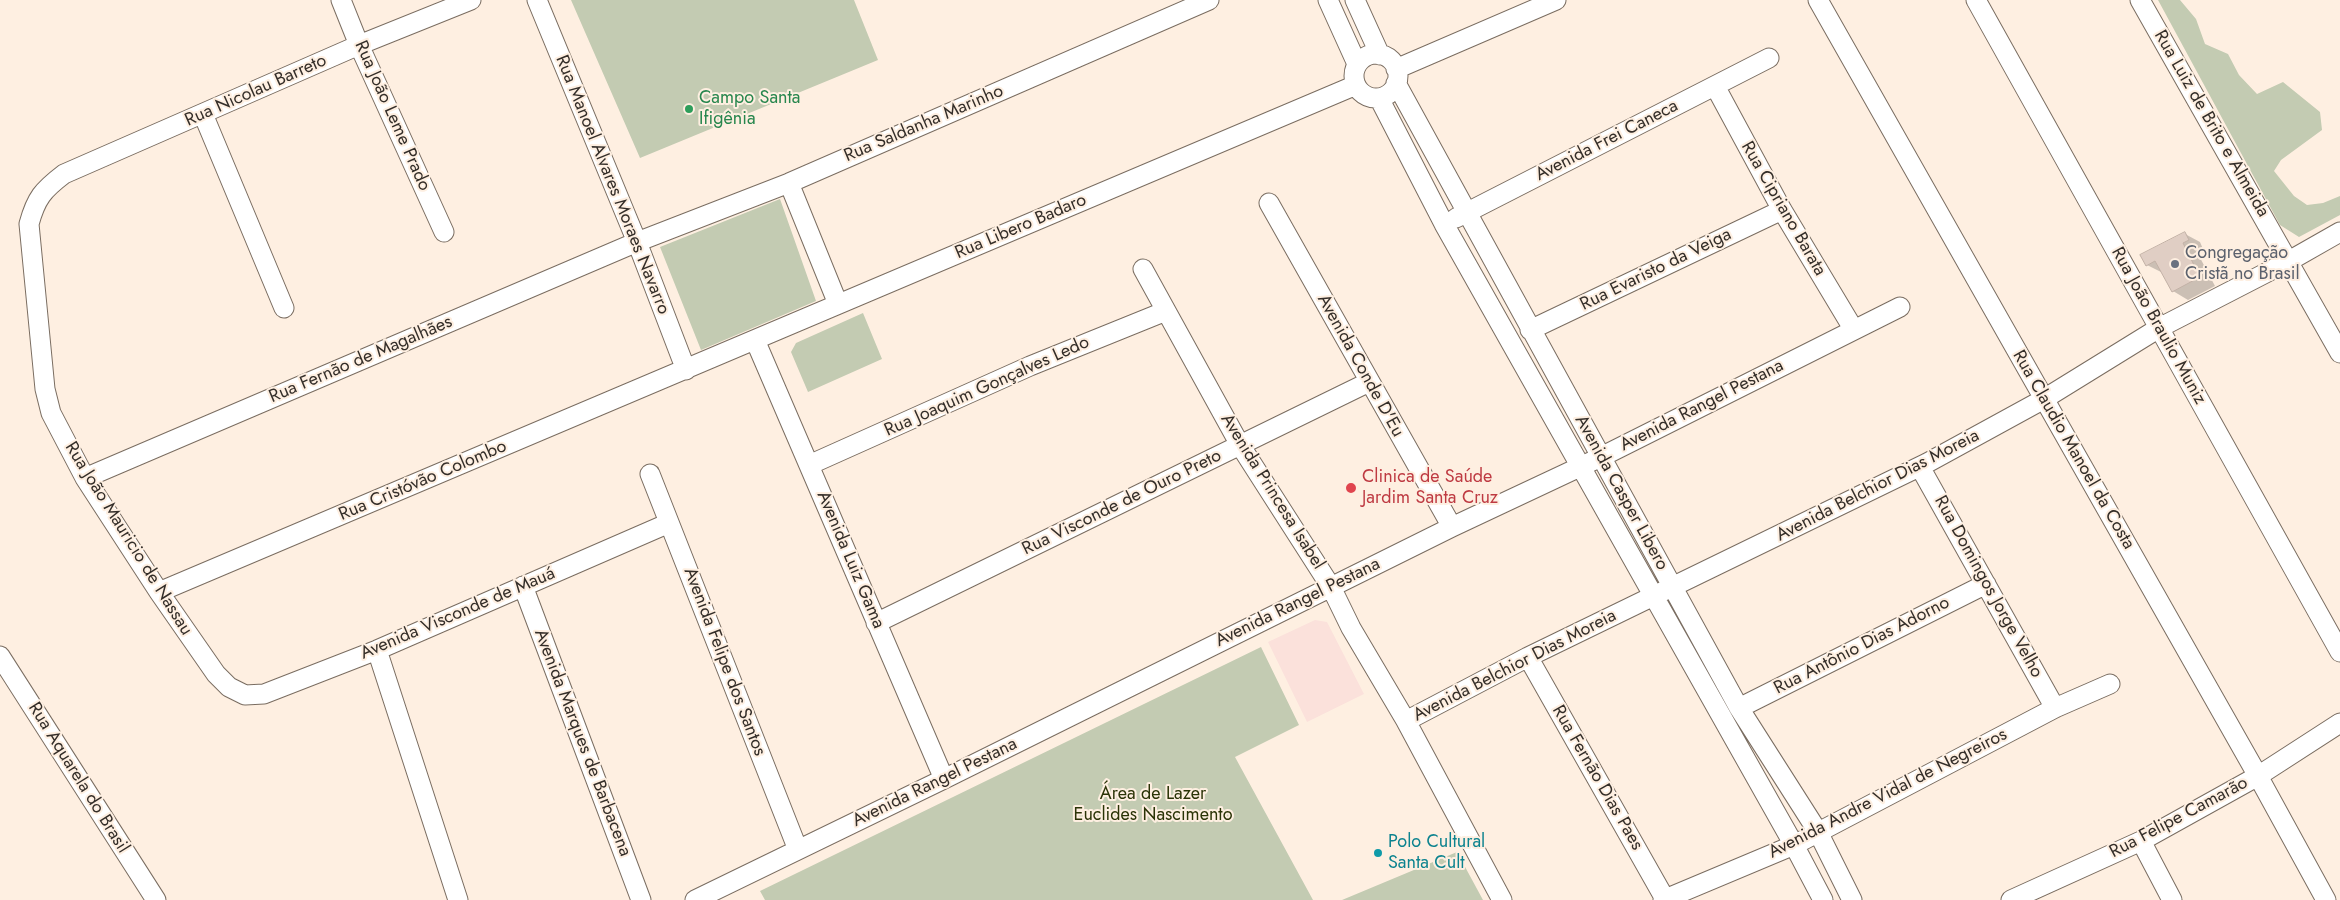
<!DOCTYPE html>
<meta charset="utf-8">
<style>
body{margin:0}
canvas{display:block;background:#feefe1}
</style>
<canvas width="2340" height="900"></canvas>
<script>
const c = document.querySelector('canvas').getContext('2d');
c.lineJoin = 'round';
function fill(path, color) {
  c.fillStyle = color;
  c.fill(path, 'evenodd');
}
function stroke(path, color, width, dash) {
  c.strokeStyle = color;
  c.lineWidth = width;
  c.lineCap = dash ? 'butt' : 'round';
  c.setLineDash(dash || []);
  c.stroke(path);
}
function drawText(font, color, halo, rows, align = 'center') {
  c.font = font + ' Jost,sans-serif';
  c.lineWidth = 4;
  c.setLineDash([]);
  c.textBaseline = 'middle';
  c.strokeStyle = halo;
  c.fillStyle = color;
  for (const [text, x, y, turn = 0] of rows) {
    c.save();
    c.translate(x, y);
    c.rotate((+turn || 0) * Math.PI / 180);
    c.textAlign = isNaN(turn) ? turn : align;
    if (halo) c.strokeText(text, 0, 0);
    c.fillText(text, 0, 0);
    c.restore();
  }
}
fill(new Path2D(`
 M1315 620 1327 622 1364 694 1307 722 1268 642Z`), '#fbe1db');
fill(new Path2D(`
 M571 0H854L878 60 640 158Z
 M2158 0H2180L2196 19 2205 44 2228 54 2239 75 2257 94 2283 82 2320 112 2322 130 2281 160 2274 171 2294 196 2307 205 2323 203 2340 196V215L2299 237 2280 225Z
 M780 199 816 301 701 350 660 247Z
 M863 313 882 359 808 392 791 352 796 343Z
 M1261 647 1299 725 1235 757 1313 900H765L760 891Z
 M1457 852 1483 900H1342Z`), '#c3cbb2');
fill(new Path2D(`
 M2185 234 2200 242 2203 249 2197 252 2215 286 2188 300 2173 291 2163 273 2147 265Z`), '#0003');
const building = new Path2D(`
 M2185 232 2189 240 2183 243 2200 277 2172 292 2155 261 2146 266 2140 255Z`);
fill(building, '#e0cec4');
stroke(building, '#c2b1a6', 1);
const minor = new Path2D(`
 M341 0 359 45 444 232
 M471 0 359 45 64 174C43 190 36 198 29 224L45 389 51 413 85 478 159 592 216 674 229 687 245 695 264 694 377 650 669 523
 M537 0 637 242 686 370
 M1328 0 1357 64
 M1355 0 1380 55
 M1818 0 2258 776 2326 900
 M1976 0 2340 652
 M2140 0 2340 353
 M1354 76a22 22 0 1 1 44 0a22 22 0 1 1-44 0Z
 M1396 69 1556 0
 M1396 83 1739 708 1818 832 1852 900
 M1715 86 1782 210 1854 330
 M1379 98 1444 224 1794 845 1823 900
 M203 114 284 308
 M789 183 838 304
 M1269 203 1452 527
 M1456 218 1769 58
 M1143 269 1240 445 1331 587 1351 628 1406 721 1502 900
 M1530 330 1782 210
 M755 340 944 779
 M809 465 1030 366 1166 311
 M1920 467 2055 708
 M650 474 798 850
 M85 478 637 242 789 183 1209 0
 M523 586 641 900
 M159 592 1356 85
 M876 623 1369 382
 M377 650 458 900
 M0 656 156 900
 M1528 657 1665 899
 M1739 708 1986 584
 M1406 721 1528 657 1927 463 2044 399 2159 328 2289 261 2340 232
 M2141 841 2172 900
 M695 900 944 779 1452 527 1601 457 1900 307
 M1663 900 1794 845 2055 708 2110 684
 M2011 900 2141 841 2258 776 2340 723`);
stroke(minor, '#7a6d61', 21);
stroke(minor, '#fff', 19);
for (const [x, y, r, color] of [
 [689,109,5,"#2e9e5b"],
 [2175,264,5,"#6b7280"],
 [1351,488,6,"#e0444e"],
 [1378,853,5,"#0f9aa8"]
]) {
  const dot = new Path2D();
  dot.arc(x, y, r, 0, 2 * Math.PI);
  c.fillStyle = color;
  c.fill(dot);
  stroke(dot, '#feefe1', 2);
}
drawText('18px', '#342e29', '#feefe1', [
 ["Rua Nicolau Barreto",256,91,-24],
 ["Rua João Leme Prado",392,116,66],
 ["Rua Saldanha Marinho",924,124,-23],
 ["Rua Luiz de Brito e Almeida",2211,124,60],
 ["Avenida Frei Caneca",1607,141,-27],
 ["Rua Manoel Alvares Moraes Navarro",612,185,68],
 ["Rua Cipriano Barata",1783,209,60],
 ["Rua Libero Badaro",1021,227,-23],
 ["Rua Evaristo da Veiga",1656,270,-26],
 ["Rua João Braulio Muniz",2158,326,61],
 ["Rua Fernão de Magalhães",361,360,-23],
 ["Avenida Conde D'Eu",1360,366,61],
 ["Rua Joaquim Gonçalves Ledo",987,387,-24],
 ["Avenida Rangel Pestana",1702,406,-27],
 ["Rua Claudio Manoel da Costa",2073,450,60],
 ["Rua Cristóvão Colombo",423,481,-23],
 ["Avenida Belchior Dias Moreia",1878,486,-27],
 ["Avenida Princesa Isabel",1272,492,58],
 ["Avenida Casper Libero",1621,493,61],
 ["Rua Visconde de Ouro Preto",1122,503,-26],
 ["Rua João Mauricio de Nassau",128,539,58],
 ["Avenida Luiz Gama",850,560,67],
 ["Rua Domingos Jorge Velho",1988,587,61],
 ["Avenida Rangel Pestana",1298,603,-26],
 ["Avenida Visconde de Mauá",458,614,-23],
 ["Rua Antônio Dias Adorno",1862,646,-27],
 ["Avenida Felipe dos Santos",724,662,69],
 ["Avenida Belchior Dias Moreia",1515,666,-27],
 ["Avenida Marques de Barbacena",582,743,69],
 ["Rua Aquarela do Brasil",78,778,58],
 ["Rua Fernão Dias Paes",1597,778,60],
 ["Avenida Rangel Pestana",935,783,-26],
 ["Avenida Andre Vidal de Negreiros",1888,794,-27],
 ["Rua Felipe Camarão",2179,818,-28]
]);
drawText('18px', '#27864d', '#feefe1', [
 ["Campo Santa",699,99],
 ["Ifigênia",699,120]
], 'left');
drawText('18px', '#5b616d', '#feefe1', [
 ["Congregação",2185,254],
 ["Cristã no Brasil",2185,275]
], 'left');
drawText('18px', '#be3a42', '#feefe1', [
 ["Clinica de Saúde",1362,478],
 ["Jardim Santa Cruz",1362,499]
], 'left');
drawText('18px', '#2a3306', '#feefe1', [
 ["Área de Lazer",1153,795],
 ["Euclides Nascimento",1153,816]
]);
drawText('18px', '#0d838f', '#feefe1', [
 ["Polo Cultural",1388,843],
 ["Santa Cult",1388,864]
], 'left');
</script>
